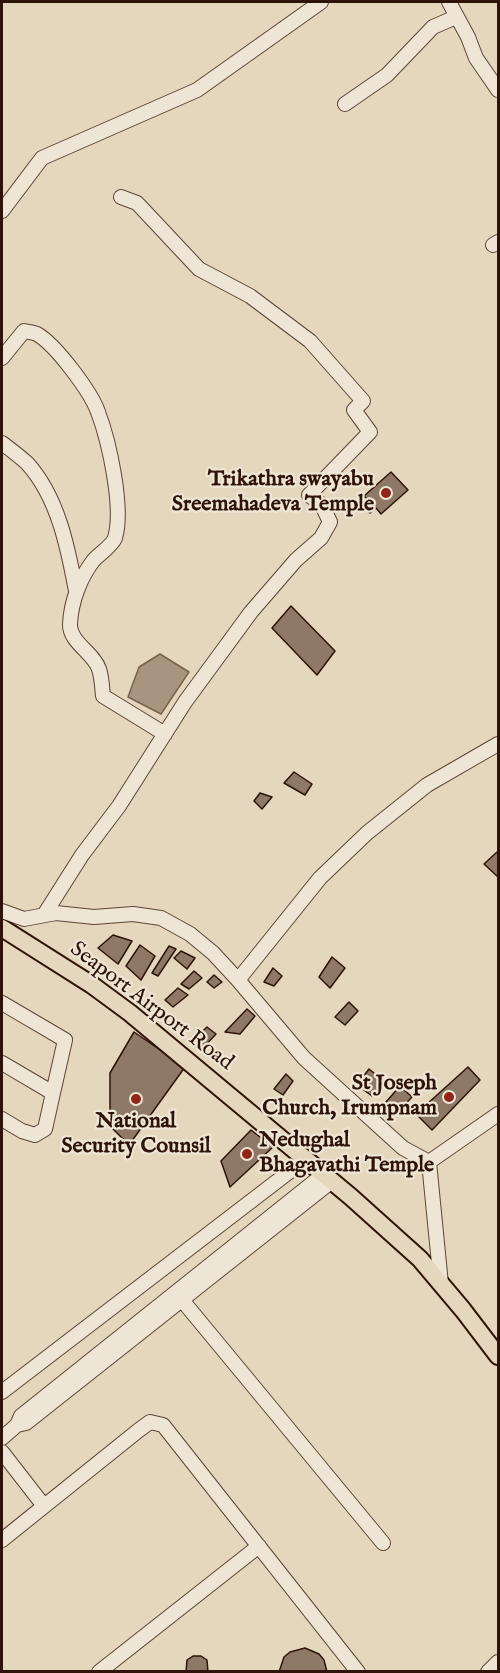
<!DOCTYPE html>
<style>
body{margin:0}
#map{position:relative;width:500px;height:1673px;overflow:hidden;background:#e5d7bd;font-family:"IM FELL English",serif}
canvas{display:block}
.frame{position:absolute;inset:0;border:3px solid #2e1408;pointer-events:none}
</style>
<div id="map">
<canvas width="500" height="1673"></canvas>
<div class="frame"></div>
</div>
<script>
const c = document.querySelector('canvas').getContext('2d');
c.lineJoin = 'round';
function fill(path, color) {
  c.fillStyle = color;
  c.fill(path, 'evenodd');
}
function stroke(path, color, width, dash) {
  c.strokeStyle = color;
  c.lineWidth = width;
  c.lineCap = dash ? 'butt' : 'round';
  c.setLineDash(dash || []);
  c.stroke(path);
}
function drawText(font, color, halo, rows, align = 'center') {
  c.font = font + ' "IM FELL English",serif';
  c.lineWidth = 4.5;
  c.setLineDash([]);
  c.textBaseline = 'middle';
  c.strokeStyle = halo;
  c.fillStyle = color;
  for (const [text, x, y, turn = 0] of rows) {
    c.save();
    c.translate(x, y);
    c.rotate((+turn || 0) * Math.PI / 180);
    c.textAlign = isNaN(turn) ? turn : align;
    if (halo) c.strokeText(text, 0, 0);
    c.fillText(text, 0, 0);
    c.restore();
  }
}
const water = new Path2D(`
 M160 654 189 672 161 714 128 697 139 667Z`);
fill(water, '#a7957f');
stroke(water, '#77614f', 1.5);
const building = new Path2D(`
 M391 472 408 490 381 514 376 508 370 513 364 507 370 502 364 496Z
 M291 606 335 651 317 675 272 628Z
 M294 772 312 784 305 795 284 783Z
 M260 793 272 797 262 809 254 801Z
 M497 852 498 853V877L484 864Z
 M113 935 132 941 118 964 98 948Z
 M140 945 155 956 141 980 126 966Z
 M169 946 176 949 158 976 152 973Z
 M181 951 195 958 187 969 174 958Z
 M332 957 345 968 330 988 319 977Z
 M273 968 282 976 274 986 264 982Z
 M194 971 202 978 189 989 181 984Z
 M214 975 222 982 214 988 207 982Z
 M178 988 188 995 173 1007 165 1000Z
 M349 1002 358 1011 345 1025 335 1017Z
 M247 1009 255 1016 240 1034 225 1032Z
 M207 1027 216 1034 200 1051 191 1042Z
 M134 1032 185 1067 129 1145 110 1126V1073Z
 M468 1067 480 1080 432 1130 416 1114Z
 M369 1069 384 1081 372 1096 357 1085Z
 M286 1074 293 1081 283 1095 274 1089Z
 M400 1086 412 1097 390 1120 379 1110Z
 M251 1130 273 1147 230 1187 221 1161Z
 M305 1648 319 1654 324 1660 327 1672H279L284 1657 290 1652Z
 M193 1656H201L207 1660 208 1672H186L187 1660Z`);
fill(building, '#8d7966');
stroke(building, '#2e1408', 1.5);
const minor = new Path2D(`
 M449 2 468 37 476 58 498 90
 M345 104 387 75 433 27 456 17
 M2 211 42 158 197 90 321 2
 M493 245 498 242
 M2 358 24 331C28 332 33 332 37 334 56 345 91 392 98 412 109 441 124 508 115 538 112 546 99 554 93 561 80 578 71 602 70 624 69 642 94 653 99 669 102 678 102 688 103 696L165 734
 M2 443C10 449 19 456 27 463 58 497 68 548 76 591
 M2 911 24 919 56 913 94 917 133 914 161 918 190 934 213 953 238 980 320 878 367 833 427 785 498 744
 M44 915 82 855 119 806 185 702 251 612 296 560 321 538 330 522 322 505 309 495 370 432 354 410 363 401 310 341 250 296 199 269 137 203 121 197
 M238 980 304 1058 403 1148 429 1162 498 1114
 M2 1003 65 1040 53 1093 2 1063
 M2 1119 22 1131 35 1135 45 1129 53 1093
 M429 1162 441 1284
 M324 1174 21 1416 17 1425 26 1423 332 1181
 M182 1300 383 1543
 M2 1392 306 1159
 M2 1438 17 1425
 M2 1452 44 1506
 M2 1540 139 1430 150 1422 163 1425 358 1672
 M99 1672 259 1546
 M488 1672 498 1662`);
const major = new Path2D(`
 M2 928 92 985 130 1013 351 1197 420 1259 463 1310 498 1356`);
stroke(minor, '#5c4535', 16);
stroke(major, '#2e1408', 20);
stroke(minor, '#eee5d4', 14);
stroke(major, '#e5d7bd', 16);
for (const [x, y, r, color] of [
 [386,493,6,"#8f2418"],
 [449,1097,6,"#8f2418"],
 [136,1099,6,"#8f2418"],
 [247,1154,6,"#8f2418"]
]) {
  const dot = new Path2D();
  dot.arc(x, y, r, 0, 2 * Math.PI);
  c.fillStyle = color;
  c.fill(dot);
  stroke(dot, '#eee5d4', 2);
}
drawText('bold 22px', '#2e1408', '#eee5d4', [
 ["Trikathra swayabu",374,480],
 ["Sreemahadeva Temple",374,505],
 ["St Joseph",437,1084],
 ["Church, Irumpnam",437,1109],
 ["National",136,1122,"center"],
 ["Security Counsil",136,1147,"center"],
 ["Nedughal",259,1141,"left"],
 ["Bhagavathi Temple",259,1166,"left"]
], 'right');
drawText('22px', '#2e1408', '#eee5d4', [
 ["Seaport Airport Road",151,1007,37]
]);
</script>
